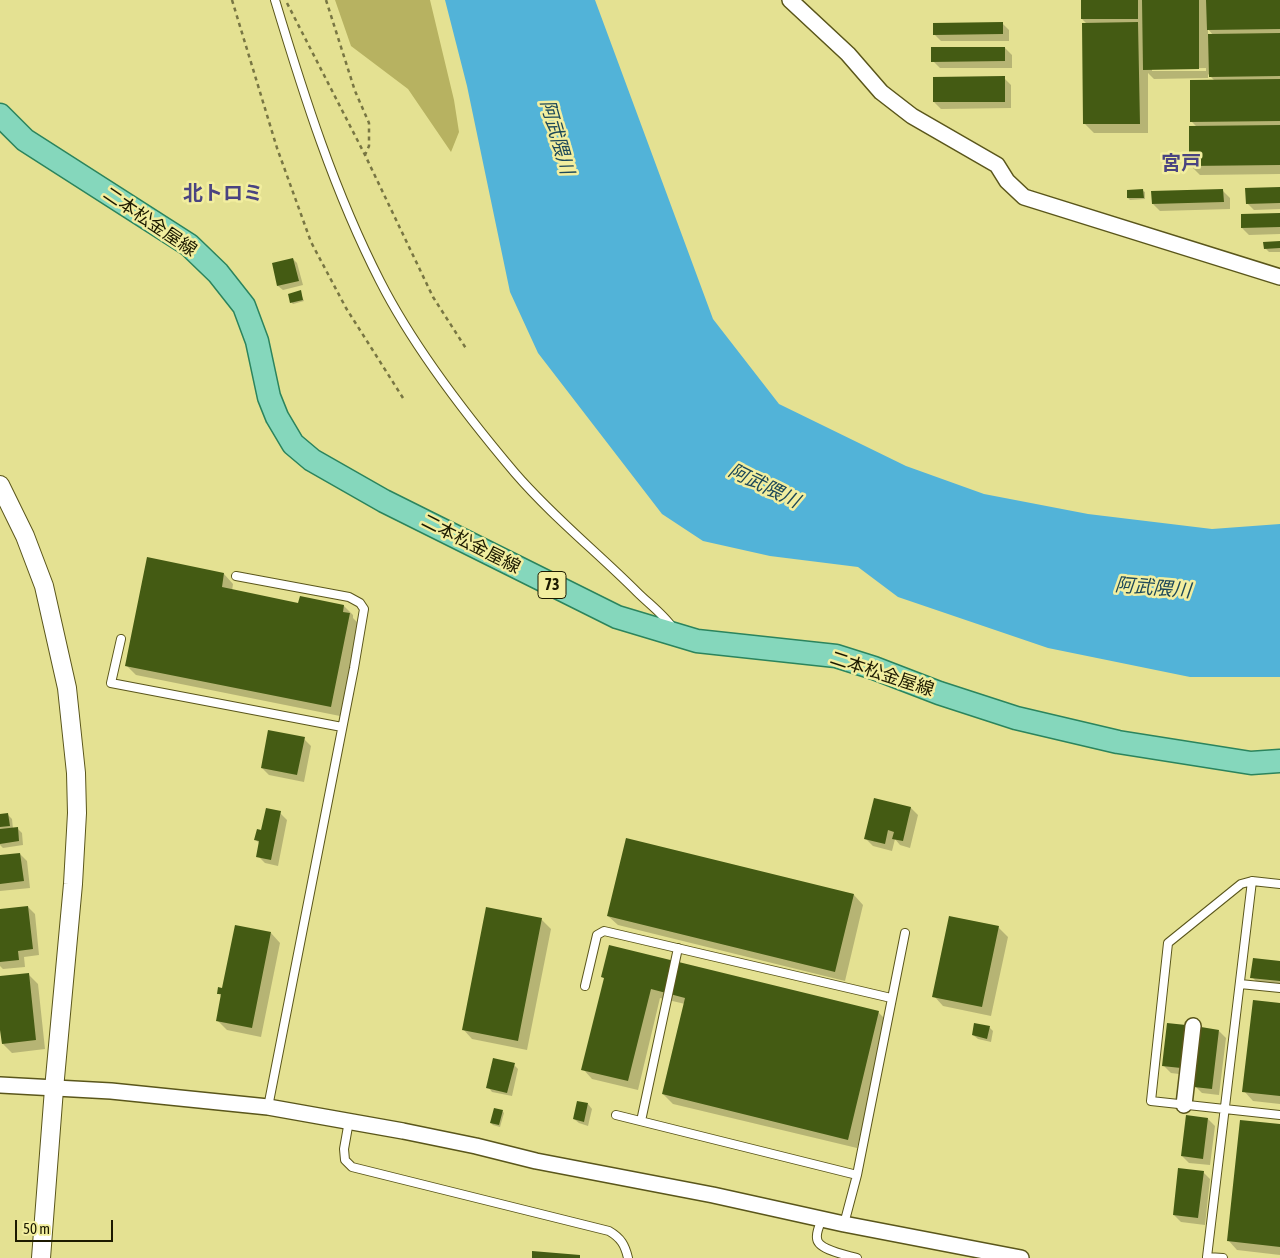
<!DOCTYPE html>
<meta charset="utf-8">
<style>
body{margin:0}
#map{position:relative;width:1280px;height:1258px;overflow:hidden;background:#e4e192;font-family:"Asap Condensed",sans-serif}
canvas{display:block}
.scale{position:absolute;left:15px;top:1220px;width:98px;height:22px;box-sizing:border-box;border:2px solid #1c1a00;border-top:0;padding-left:6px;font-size:15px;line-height:18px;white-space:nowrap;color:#1c1a00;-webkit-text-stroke:4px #f2ee9f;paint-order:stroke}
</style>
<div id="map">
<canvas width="1280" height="1258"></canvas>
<div class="scale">50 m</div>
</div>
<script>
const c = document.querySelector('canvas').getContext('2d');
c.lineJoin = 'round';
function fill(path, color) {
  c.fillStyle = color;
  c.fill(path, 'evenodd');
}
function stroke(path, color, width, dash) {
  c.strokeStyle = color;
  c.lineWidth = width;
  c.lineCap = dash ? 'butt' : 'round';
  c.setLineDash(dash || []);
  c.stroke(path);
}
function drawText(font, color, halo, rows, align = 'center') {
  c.font = font + ' "Asap Condensed","Noto Sans JP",sans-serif';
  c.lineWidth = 5;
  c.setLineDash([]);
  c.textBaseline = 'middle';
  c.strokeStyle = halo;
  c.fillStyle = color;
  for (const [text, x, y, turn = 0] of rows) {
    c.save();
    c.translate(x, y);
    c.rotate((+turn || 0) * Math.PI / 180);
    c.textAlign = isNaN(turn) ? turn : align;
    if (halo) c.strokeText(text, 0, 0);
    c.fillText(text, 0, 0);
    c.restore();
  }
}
fill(new Path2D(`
 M335 0H430L454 100 459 132 451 152 408 89 351 46Z`), '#b7b261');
fill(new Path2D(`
 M445 0H595L713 319 779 404 906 466 984 494 1088 514 1212 529 1280 524V677H1190L1048 648 898 597 858 567 770 556 703 541 662 514 538 353 510 292 467 86Z`), '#52b3d8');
fill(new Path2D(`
 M1082 0H1280V174L1200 175 1190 165 1197 127 1191 121 1215 81 1208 74V78L1154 79 1148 73V133H1094L1085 124 1087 24 1082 19ZM1208 29 1213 35H1208ZM1206 68V71H1152V69Z
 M1002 23 1009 30V41H941L934 34Z
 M1005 48 1012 55V68H940L933 61Z
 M1004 78 1011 85V108L941 109 934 102Z
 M1280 189V209L1254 210 1247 203Z
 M1143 191 1145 192V199L1130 200 1128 198Z
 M1223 191 1230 198V209L1160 211 1153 204Z
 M1280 215V234L1249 235 1242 228Z
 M1280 243V252H1269L1265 248Z
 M293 259 297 263 303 285 283 290 278 286 273 264Z
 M300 292 304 301 293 304 291 302Z
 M148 559 224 574 233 584 232 591 299 604 344 606 353 615V618L359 624 340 716 136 675 126 665Z
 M304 739 311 746 304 782 269 775 262 768Z
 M875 799 911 808 918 815 910 848 900 845 895 839 892 851 873 846 866 839Z
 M280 813 287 820 278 866 265 863 258 856 260 844 256 840Z
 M0 815H8L12 819 13 829 17 828 22 833 23 845 3 848 0 845Z
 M627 840 854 895 863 905 845 981 618 925 608 916Z
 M20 854 27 861 30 888 0 891V857Z
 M28 907 35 914 39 955 24 957 25 967 3 969 0 966V911Z
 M541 919 551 929 527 1050 472 1039 463 1029Z
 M998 927 1008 937 991 1016 943 1006 934 996Z
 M271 933 280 943 261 1037 227 1030 217 1020 222 997 218 993Z
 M1280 962V987L1259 984 1252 977Z
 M28 974 38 984 45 1049 12 1053 3 1044 0 1019V978Z
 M603 977 878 1012 888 1022 857 1148 673 1104 663 1094 685 1004 660 998 638 1090 592 1079 583 1069 605 979Z
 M1280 1005V1104L1253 1101 1244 1091Z
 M1185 1026 1187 1075 1171 1073 1164 1066Z
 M989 1027 993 1031 991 1042 978 1039 973 1035Z
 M1219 1031 1226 1038 1219 1095 1202 1093 1195 1086Z
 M514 1065 518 1069 512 1096 492 1092 488 1087Z
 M588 1104 592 1109 588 1126 579 1123 574 1119Z
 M502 1111 504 1113 500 1127 493 1125 491 1123Z
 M1208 1119 1215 1126 1210 1165 1189 1163 1182 1156Z
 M1280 1126V1255L1237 1250 1228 1240Z
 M1203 1172 1210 1179 1205 1225 1181 1222 1174 1215Z`), '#0003');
fill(new Path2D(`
 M1081 0H1138V19H1081Z
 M1142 0H1199V69L1143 70Z
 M1206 0H1280V29L1207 30Z
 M1003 22V34L933 35V23Z
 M1138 22 1140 124H1083L1082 23Z
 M1280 33V76L1209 77 1208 34Z
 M931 47H1005V61L931 62Z
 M1005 76V102H933V77Z
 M1280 79V121L1190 122V80Z
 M1280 125V165L1189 166V126Z
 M1280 187V203L1246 204 1245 188Z
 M1143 189 1144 198H1127V190Z
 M1223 189 1224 202 1152 204 1151 191Z
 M1280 213V227L1241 228V214Z
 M1280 241V248L1264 249 1263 242Z
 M293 258 299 281 277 286 272 263Z
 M301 290 303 300 290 303 288 294Z
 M147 557 224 573 222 587 298 603 300 596 344 605 343 612 350 613 331 707 125 666Z
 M268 730 305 737 297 775 261 768Z
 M874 798 911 807 903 841 892 839 894 832 888 830 885 844 864 839Z
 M266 808 281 811 271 860 256 857 259 841 254 840 257 829 261 830Z
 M8 813 10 826 0 827V814Z
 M18 827 19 841 0 844V829Z
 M626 838 854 894 835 972 607 916Z
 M20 853 24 881 0 884V855Z
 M28 906 33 949 18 951 19 960 0 962V909Z
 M486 907 542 918 518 1041 462 1030Z
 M949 916 999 926 982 1007 932 997Z
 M235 925 271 932 252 1028 216 1021 221 994H217L218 987 222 988Z
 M609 945 879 1011 848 1140 662 1094 685 998 651 989 628 1081 581 1070 604 978 601 977Z
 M1253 958 1280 961V981L1250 978Z
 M29 973 36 1040 2 1044 0 1030V976Z
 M1253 1000 1280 1003V1096L1242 1092Z
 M974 1023 990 1026 987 1039 972 1035Z
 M1167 1023 1186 1025 1181 1068 1162 1066Z
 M1201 1027 1219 1030 1212 1089 1194 1087Z
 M493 1058 515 1063 507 1093 486 1088Z
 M577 1101 588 1103 584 1122 573 1119Z
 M494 1108 503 1110 499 1125 490 1123Z
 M1186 1115 1208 1118 1203 1159 1181 1156Z
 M1240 1120 1280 1124V1247L1227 1241Z
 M1178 1168 1204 1171 1198 1218 1173 1215Z
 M532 1251 580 1255V1258H532Z`), '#445b13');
const service = new Path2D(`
 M275 0C304 96 334 191 380 281 414 348 466 415 515 473 552 516 597 552 637 592 648 603 664 615 672 627
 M236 576 349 597 360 603 364 609 354 668 268 1107
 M121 639 111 683 342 727
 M1252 881 1241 884 1168 943 1151 1101 1280 1115
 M1240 984 1280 988
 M585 986 597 935 604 931 891 998
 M616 1115 857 1175
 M349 1121 344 1149 345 1160 352 1167 609 1231C621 1238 625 1245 628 1258
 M641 1121 678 948
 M822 1219C820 1224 816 1232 817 1238 817 1250 847 1255 857 1258
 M844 1224 857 1175 905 933
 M1223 1258 1207 1257 1252 881 1280 884`);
const minor = new Path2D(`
 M790 0 848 54 881 92 912 116 997 165 1007 181 1024 197 1280 277
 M0 1085 111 1091 268 1107 403 1131 476 1146 536 1161 713 1195 844 1224 1021 1258
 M1184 1105 1193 1026`);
const tertiary = new Path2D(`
 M0 485 25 536 44 586 67 688 76 773 77 813 73 884 54 1089 41 1258`);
const primary = new Path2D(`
 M0 115 25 140 189 245 218 273 244 306 257 341 269 397 277 417 293 444 312 460 384 501 617 617 697 641 836 656 874 668 939 693 1016 718 1118 742 1251 763 1280 761`);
stroke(service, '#5a561b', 10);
stroke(minor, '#5a561b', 18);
stroke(tertiary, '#5a561b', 20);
stroke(primary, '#2b845d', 25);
stroke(new Path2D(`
 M232 0 277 148 311 242 346 308 403 398
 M326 0 355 91 369 123V146L365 155
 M287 3 365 155 433 297 467 350`), '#787643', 2.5, [4, 4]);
stroke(service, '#fff', 8);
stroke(minor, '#fff', 15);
stroke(tertiary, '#fff', 18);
stroke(primary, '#85d7bc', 22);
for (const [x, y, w] of [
 [552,585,28]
]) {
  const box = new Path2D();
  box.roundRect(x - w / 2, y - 13.5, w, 27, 4);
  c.fillStyle = '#f2ee9f';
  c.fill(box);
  stroke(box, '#1c1a00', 1);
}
drawText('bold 16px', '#1c1a00', null, [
 ["73",552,585]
]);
drawText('18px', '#1c1a00', '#f2ee9f', [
 ["二本松金屋線",150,222,34],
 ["二本松金屋線",471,544,27],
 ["二本松金屋線",882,674,18]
]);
drawText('italic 19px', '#1d4858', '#f2ee9f', [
 ["阿武隈川",557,137,74],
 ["阿武隈川",764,486,26],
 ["阿武隈川",1153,588,5]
]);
drawText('bold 20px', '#4a4481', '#f2ee9f', [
 ["宮戸",1181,164],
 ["北トロミ",223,194]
]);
</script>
